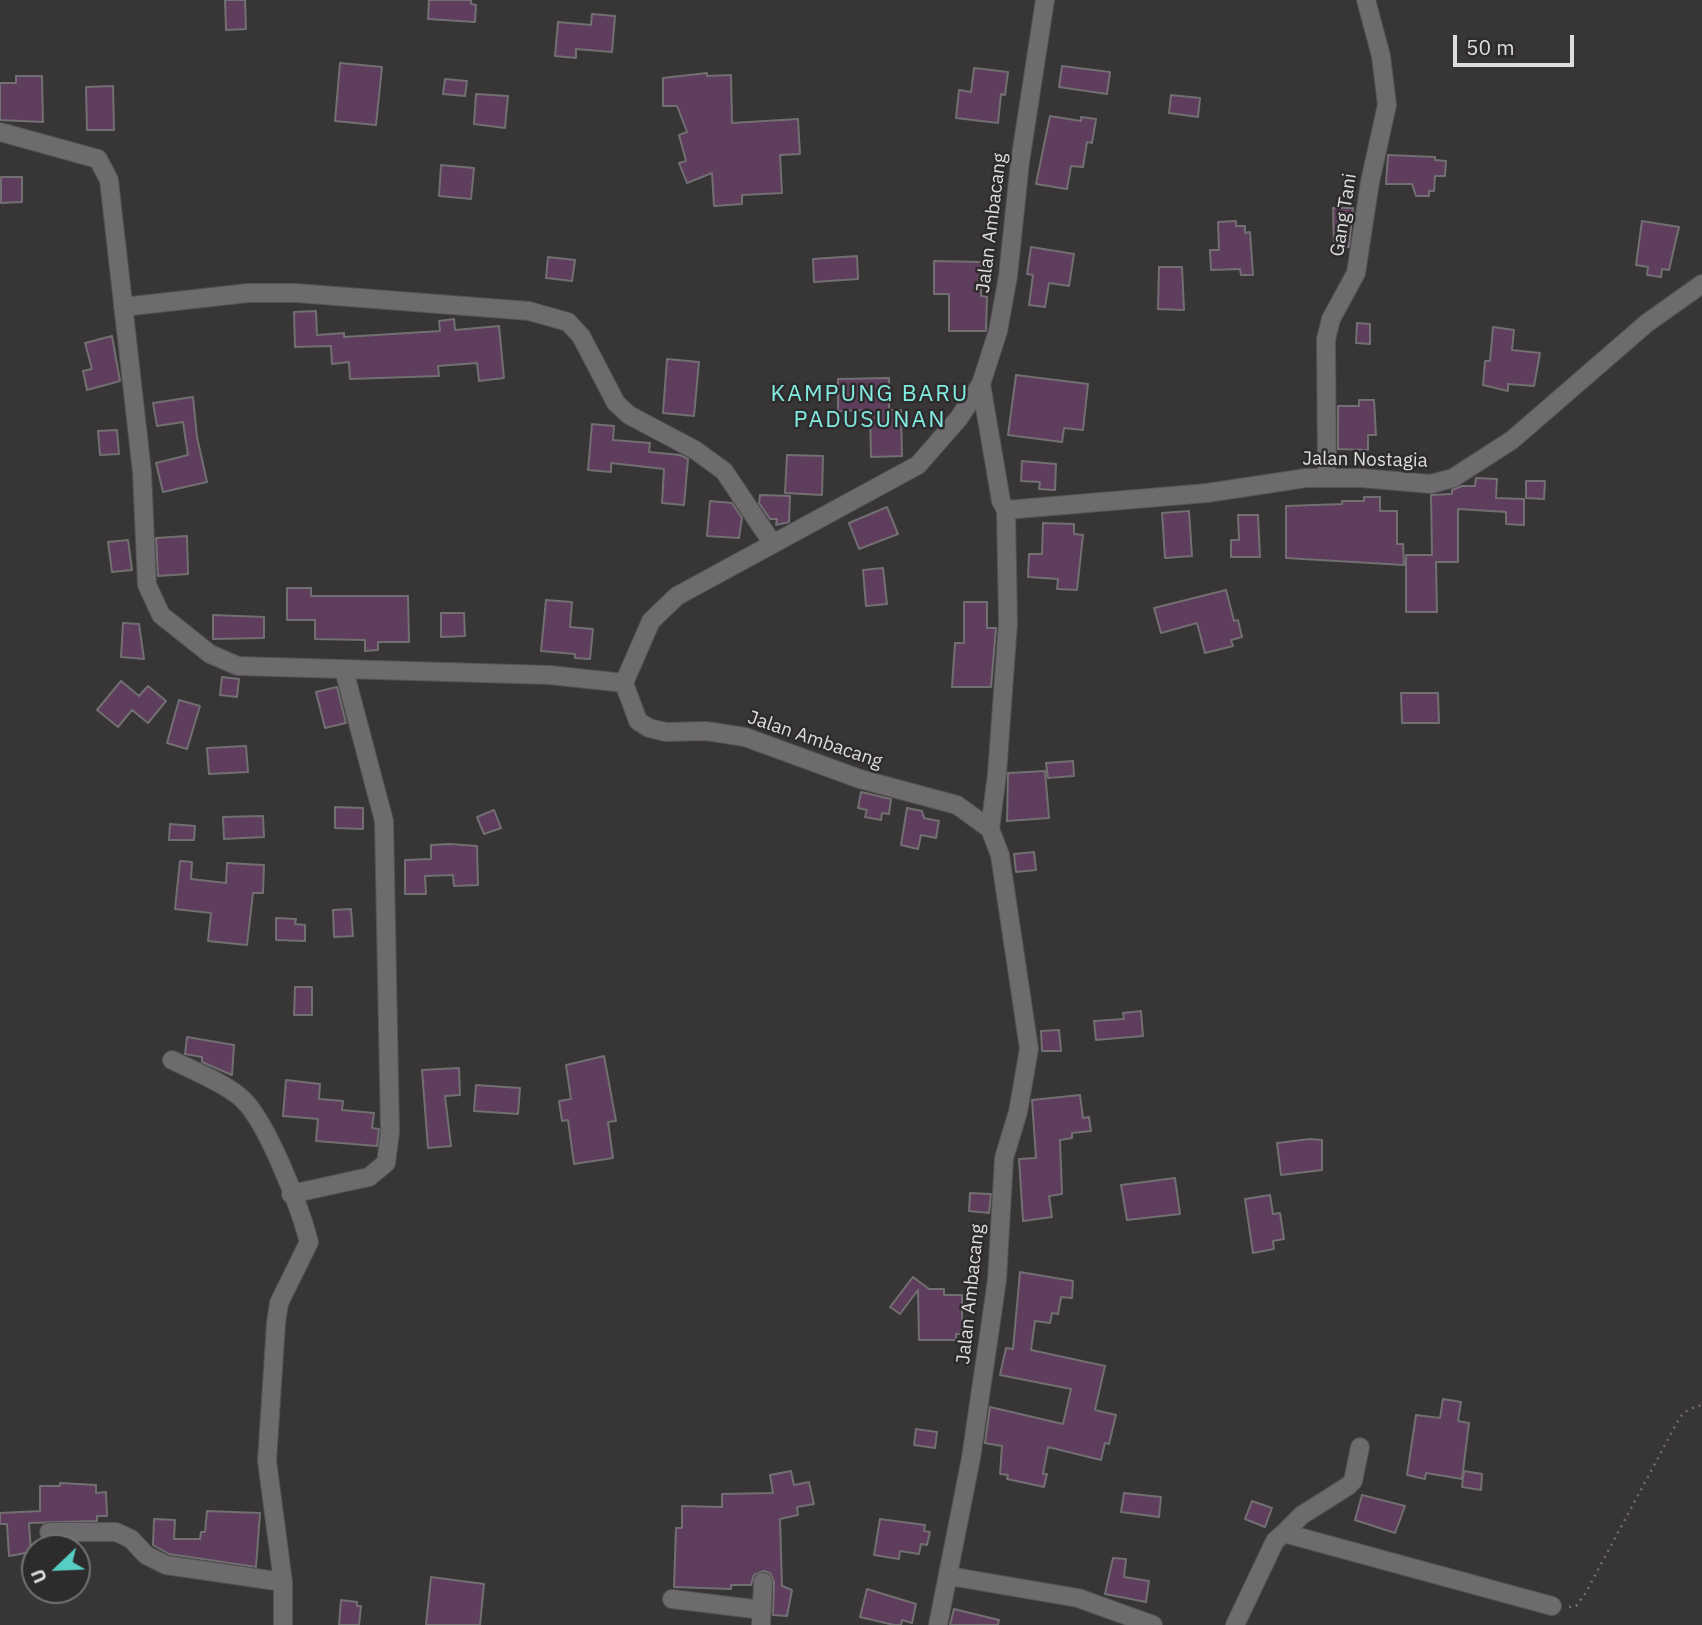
<!DOCTYPE html>
<style>
body{margin:0}
#map{position:relative;width:1702px;height:1625px;overflow:hidden;background:#383537;font-family:"IBM Plex Sans",sans-serif}
canvas{display:block}
.north{position:absolute;left:21px;top:1534px;width:70px;height:70px;box-sizing:border-box;background:#2e2b2d;border:2px solid #747273;border-radius:50%;rotate:247deg;font-size:19px;font-weight:700;line-height:28px;text-align:center;color:#dedcdd}
.north::after{content:'';display:block;margin:auto;width:24px;height:32px;background:#56cec3;clip-path:polygon(50% 0,100% 100%,50% 72%,0 100%)}
.scale{position:absolute;left:1453px;top:35px;width:121px;height:32px;box-sizing:border-box;border:4px solid #dedcdd;border-top:0;padding-left:9px;font-size:21px;line-height:24px;white-space:nowrap;color:#dedcdd;-webkit-text-stroke:5px #2e2b2d;paint-order:stroke}
</style>
<div id="map">
<canvas width="1702" height="1625"></canvas>
<div class="north">U</div>
<div class="scale">50 m</div>
</div>
<script>
const c = document.querySelector('canvas').getContext('2d');
c.lineJoin = 'round';
function fill(path, color) {
  c.fillStyle = color;
  c.fill(path, 'evenodd');
}
function stroke(path, color, width, dash) {
  c.strokeStyle = color;
  c.lineWidth = width;
  c.lineCap = dash ? 'butt' : 'round';
  c.setLineDash(dash || []);
  c.stroke(path);
}
function drawText(font, color, halo, rows, align = 'center') {
  c.font = font + ' "IBM Plex Sans",sans-serif';
  c.lineWidth = 5;
  c.setLineDash([]);
  c.textBaseline = 'middle';
  c.strokeStyle = halo;
  c.fillStyle = color;
  for (const [text, x, y, turn = 0] of rows) {
    c.save();
    c.translate(x, y);
    c.rotate((+turn || 0) * Math.PI / 180);
    c.textAlign = isNaN(turn) ? turn : align;
    if (halo) c.strokeText(text, 0, 0);
    c.fillText(text, 0, 0);
    c.restore();
  }
}
const building = new Path2D(`
 M225 0H245L246 29 226 30Z
 M429 0H471V4L476 5 475 22 428 19Z
 M592 14 615 16 612 52 576 49V58L555 56 558 22 591 25Z
 M340 63 382 67 376 125 335 121Z
 M1062 66 1110 72 1107 94 1059 87Z
 M974 68 1008 72 1005 95 1001 94 998 123 956 118 959 90 971 92Z
 M707 73V76L731 75 732 123 798 119 800 154 780 155 782 193 742 195V204L714 206 712 173 687 183 679 163 686 161 679 135 687 132 677 106H663V78Z
 M16 76H42L43 122 0 120V83H16Z
 M445 79 467 81 465 96 443 94Z
 M113 86 114 130H87L86 87Z
 M476 94 508 96 505 128 474 124Z
 M1171 95 1200 98 1198 117 1169 113Z
 M1050 116 1081 121V117L1096 119 1092 143 1087 142 1083 167 1071 166 1067 189 1036 184Z
 M1388 155 1435 157V160L1446 161 1445 176H1435L1434 191H1429V196H1416L1412 184H1386Z
 M441 165 474 168 471 199 439 196Z
 M1 177H22V202L1 203Z
 M1333 208H1353L1349 247H1334Z
 M1236 221V226H1245V233L1250 232 1253 275H1241L1240 269 1211 270 1210 250H1219L1218 222Z
 M1642 221 1679 227 1669 270 1662 269 1661 277 1647 275 1648 267 1636 265Z
 M1031 247 1074 254 1069 286 1049 283 1045 307 1029 305 1033 275 1027 274Z
 M857 256 858 279 814 282 813 259Z
 M548 257 575 260 572 281 546 278Z
 M934 261 981 262V296L987 297 986 331H949V294H934Z
 M1159 267H1182L1184 310 1158 309Z
 M316 311 317 335 344 333V337L440 331 439 321 454 319 455 330 499 326 504 378 479 381 477 363 438 366 439 376 350 379 349 362 332 364 331 346 295 347 294 312Z
 M1357 323 1370 324V344L1356 343Z
 M1493 327 1514 330 1512 350 1540 353 1534 386 1508 384V391L1483 385 1485 361H1490Z
 M112 336 120 381 87 390 83 371 92 369 85 343Z
 M667 359 699 362 694 416 663 413Z
 M1016 375 1088 384 1083 430 1064 428 1062 442 1008 435Z
 M889 378V410H901L902 456 871 457 870 410 838 411V379Z
 M193 397 197 437 207 482 163 492 156 463 188 455 183 422 157 426 153 403Z
 M1359 400H1374L1376 435H1368V450L1338 449V406H1359Z
 M592 424 614 426 613 440 650 443 649 452 680 455 688 459 684 505 662 503 664 469 611 463V472L588 470Z
 M117 430 119 454 100 455 98 431Z
 M787 455 823 456 822 495 785 493Z
 M1022 461 1056 464 1055 490 1039 489 1040 482 1021 481Z
 M1476 478 1497 479 1496 498 1524 499V525L1506 524V512L1458 509V562H1436L1437 612H1406V555H1432L1431 495 1452 494V490L1462 486H1475Z
 M1526 481H1545L1544 499 1526 498Z
 M760 495 790 496 789 522 776 525 777 519H770L759 503Z
 M1364 497H1380V511H1397V544H1403L1404 565 1286 558V506L1342 504V501H1364Z
 M710 501 732 503 742 518 739 538 707 536Z
 M887 507 898 534 859 549 849 523Z
 M1189 511 1192 556 1165 558 1162 513Z
 M1238 515H1258L1260 557H1231V540H1239Z
 M1043 523 1074 524V534L1083 535 1077 590 1057 589 1058 579 1028 577 1029 554H1042Z
 M187 536 188 574 158 576 156 538Z
 M128 540 132 570 112 572 108 542Z
 M883 568 887 604 866 606 863 570Z
 M287 588H311V596H408L409 642H378V650L365 651V640L315 639V620H287Z
 M1226 590 1234 621 1238 620 1242 637 1231 640 1233 646 1205 653 1197 623 1161 633 1154 608Z
 M546 600 572 602 570 627 593 629 590 659 575 658V654L541 651Z
 M964 602H987V628H996L991 687H952L955 643H964Z
 M441 613H464L465 636 441 637Z
 M213 615 264 617V638L213 639Z
 M123 623 139 624 144 659 121 657Z
 M222 677 239 679 237 697 220 695Z
 M121 681 139 696 148 686 166 701 148 723 132 710 118 727 97 710Z
 M337 687 346 723 325 728 316 692Z
 M1401 693H1438L1439 723H1402Z
 M179 700 200 706 187 749 167 743Z
 M246 746 248 772 209 774 207 748Z
 M1073 761 1074 776 1048 778 1046 763Z
 M1045 771 1049 818 1007 821 1008 773Z
 M861 792 891 799 889 814 882 813 881 820 865 817 867 810 858 808Z
 M335 807 363 808V829L335 828Z
 M907 808 922 811 924 818 939 821 936 838 921 835 918 849 901 845Z
 M494 810 501 828 484 834 477 817Z
 M263 816 264 837 224 839 223 817Z
 M170 824 195 826 194 840H169Z
 M450 844 477 846 478 885 454 886 453 875 425 876 426 894H405V860L431 859V845Z
 M1034 852 1036 870 1016 872 1014 854Z
 M180 861 192 862 191 879 226 883 227 863 264 865 263 893H253L247 945 208 941 211 913 175 909Z
 M351 909 353 936 334 937 333 910Z
 M276 918 296 919 295 924 305 925V941L276 940Z
 M295 987H312V1015H294Z
 M1141 1011 1143 1036 1096 1040 1094 1021 1124 1019 1123 1013Z
 M1059 1030 1061 1051H1042L1041 1031Z
 M187 1037 234 1045 232 1075 202 1062V1057L185 1054Z
 M604 1056 616 1121 608 1122 613 1158 574 1164 568 1120 562 1121 559 1101 571 1099 566 1065Z
 M459 1068 460 1095 445 1096 451 1146 428 1148 422 1070Z
 M286 1080 320 1084 319 1099 343 1101 342 1110 374 1113 372 1128 379 1129 377 1146 316 1141 318 1119 283 1116Z
 M476 1085 520 1088 518 1114 474 1111Z
 M1080 1095 1083 1118 1089 1117 1091 1131 1072 1133V1138L1060 1140 1062 1194 1049 1196 1052 1217 1023 1221 1019 1159 1036 1158 1032 1100Z
 M1310 1139 1322 1140V1170L1281 1175 1277 1143Z
 M1175 1178 1180 1214 1127 1220 1121 1185Z
 M970 1193 991 1194 989 1213 969 1211Z
 M1270 1195 1273 1214 1280 1213 1284 1239 1273 1241 1274 1249 1253 1253 1245 1199Z
 M1020 1272 1073 1281 1072 1298 1061 1297 1058 1314 1052 1313 1050 1323 1035 1321 1031 1350 1105 1366 1095 1410 1116 1415 1109 1444 1105 1443 1101 1460 1048 1447 1043 1474H1047L1044 1487 1007 1479 1008 1475 1000 1474 1002 1446 985 1443 990 1407 1063 1424 1071 1389 1000 1375 1006 1348 1013 1349Z
 M913 1277 929 1289H944V1295H962V1334H956V1340H919L918 1290 900 1314 890 1307Z
 M1443 1399 1461 1402 1458 1421 1469 1423 1462 1479 1426 1473 1425 1479 1407 1475 1416 1415 1440 1418Z
 M916 1429 937 1432 935 1448 914 1445Z
 M791 1471 794 1485 809 1482 814 1504 797 1507 798 1515 780 1519 782 1586 792 1590 787 1616 773 1615 774 1582 770 1573 764 1571 754 1575 751 1585H731V1589L674 1587 676 1528H682V1506L722 1507V1494L773 1493 770 1475Z
 M1464 1471 1482 1474 1481 1490 1462 1487Z
 M60 1483 96 1485V1493L106 1492 107 1516H97V1521L29 1523 31 1552 9 1556 7 1524H0V1513L40 1511V1486H60Z
 M1124 1493 1161 1497 1159 1517 1121 1512Z
 M1362 1495 1405 1506 1395 1533 1355 1520Z
 M1252 1501 1272 1508 1265 1527 1245 1519Z
 M207 1511 260 1513 256 1567 169 1554 153 1545 154 1519 175 1520 174 1539H200L201 1532H205Z
 M880 1519 925 1525 924 1531 930 1532 927 1545 921 1544 919 1554 900 1551 899 1559 874 1555Z
 M1113 1558 1126 1559 1124 1577 1149 1581 1146 1602 1105 1594Z
 M431 1577 484 1584 480 1625H426Z
 M867 1589 916 1604 912 1623 902 1620 901 1625H894L860 1617Z
 M341 1600 357 1602V1606H361L359 1625H339Z
 M954 1609 999 1620 998 1625H950Z`);
fill(building, '#5e3e5c');
stroke(building, '#726f72', 2);
const minor = new Path2D(`
 M0 132 98 159 109 180 142 472 147 585 161 615 210 654 238 666 550 675 624 683
 M123 307 248 293H296L529 311 568 322 581 336 616 403 629 415 695 450 724 471 773 544
 M981 384 1001 501 1006 510 1207 493 1306 478H1361L1431 484 1453 478 1512 440 1647 323 1702 284
 M1327 477 1326 339 1331 319 1356 273 1370 182 1387 105 1381 56 1366 0
 M990 829 997 774 1008 623 1006 510
 M172 1060C194 1071 220 1081 239 1096 266 1117 300 1208 309 1242L279 1303 276 1323 267 1461 283 1582V1625
 M291 1194 369 1177 386 1163 390 1132 384 821 344 670
 M49 1532H116L131 1539 146 1555 166 1565 283 1582
 M1284 1533 1302 1515 1348 1486 1353 1481 1360 1447
 M949 1576 1078 1598 1153 1625
 M672 1599 762 1610
 M761 1625 763 1582
 M938 1625 971 1458 997 1280 1004 1158 1018 1112 1029 1049 1000 855 990 829 957 805 860 779 745 737 706 731 666 732 649 728 638 721 624 683 651 621 677 596 918 465 959 418 981 384 998 331 1008 276 1020 162 1045 0
 M1235 1625 1275 1541 1284 1533 1552 1606`);
stroke(minor, '#545254', 20);
stroke(new Path2D(`
 M1569 1607 1576 1606 1585 1594 1680 1417 1689 1409 1702 1405`), '#706d6f', 2.5, [2, 5]);
stroke(minor, '#6d6b6d', 18);
drawText('19px', '#dedcdd', '#2e2b2d', [
 ["Gang Tani",1344,215,-81],
 ["Jalan Ambacang",992,223,-83],
 ["Jalan Nostagia",1365,460,1],
 ["Jalan Ambacang",815,740,19],
 ["Jalan Ambacang",971,1294,-84]
]);
c.letterSpacing = '2px';
drawText('23px', '#82ebe1', '#2e2b2d', [
 ["KAMPUNG BARU",870,394],
 ["PADUSUNAN",870,420]
]);
c.letterSpacing = '0px';
</script>
